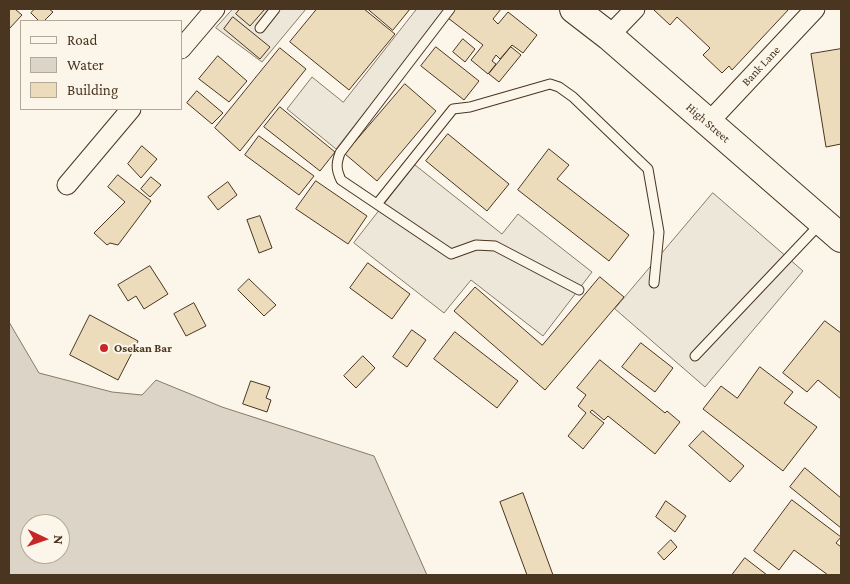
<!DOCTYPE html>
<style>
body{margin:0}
#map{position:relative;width:850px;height:584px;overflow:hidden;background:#fbf6e9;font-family:"Crimson Pro",serif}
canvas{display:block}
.frame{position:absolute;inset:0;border:10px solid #4a3520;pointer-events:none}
.legend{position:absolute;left:20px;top:20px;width:162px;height:90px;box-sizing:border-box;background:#fbf6e9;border:1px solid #b4a999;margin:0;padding:6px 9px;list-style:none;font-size:15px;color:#4a3520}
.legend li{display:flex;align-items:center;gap:10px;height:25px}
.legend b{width:25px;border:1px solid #b4a999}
.north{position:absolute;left:20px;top:514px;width:50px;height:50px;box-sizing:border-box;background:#fbf6e9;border:1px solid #b4a999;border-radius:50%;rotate:93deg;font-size:14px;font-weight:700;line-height:20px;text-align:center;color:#4a3520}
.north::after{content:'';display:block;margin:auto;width:18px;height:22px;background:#c62828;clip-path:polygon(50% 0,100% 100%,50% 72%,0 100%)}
</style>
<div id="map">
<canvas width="850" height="584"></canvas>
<div class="frame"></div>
<ul class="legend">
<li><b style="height:6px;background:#fbf6e9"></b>Road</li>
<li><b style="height:14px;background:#dcd4c6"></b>Water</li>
<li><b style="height:14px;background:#ecdcbc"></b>Building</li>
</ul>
<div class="north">N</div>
</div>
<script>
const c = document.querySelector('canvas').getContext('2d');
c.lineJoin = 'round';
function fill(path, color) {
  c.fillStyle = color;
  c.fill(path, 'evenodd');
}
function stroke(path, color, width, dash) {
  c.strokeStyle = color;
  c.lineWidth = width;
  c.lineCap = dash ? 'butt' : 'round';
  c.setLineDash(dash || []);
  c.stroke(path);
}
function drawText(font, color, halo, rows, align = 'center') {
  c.font = font + ' "Crimson Pro",serif';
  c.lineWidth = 4;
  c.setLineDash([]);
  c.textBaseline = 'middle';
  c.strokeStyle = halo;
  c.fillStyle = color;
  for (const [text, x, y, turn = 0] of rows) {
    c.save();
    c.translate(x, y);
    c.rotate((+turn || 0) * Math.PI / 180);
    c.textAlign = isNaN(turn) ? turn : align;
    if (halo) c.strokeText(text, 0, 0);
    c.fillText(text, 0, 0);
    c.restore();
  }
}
const parking = new Path2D(`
 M233 9H306L262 62 216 28Z
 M417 9H446L336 149 287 109 312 77 343 102Z
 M415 165 502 234 518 214 592 272 543 336 471 280 444 313 354 243Z
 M713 193 803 271 705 387 615 309Z`);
fill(parking, '#ede7d9');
stroke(parking, '#887966', 1);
const water = new Path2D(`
 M9 322 39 373 112 392 142 395 156 380 222 407 374 456 427 575H9ZM30 524H60V554H30Z`);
fill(water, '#dcd4c6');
stroke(water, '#887966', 1);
const building = new Path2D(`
 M9 9H15L22 15 9 29Z
 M35 9H49L53 12 44 21H39L31 13Z
 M240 9H265L250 26 236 14Z
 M317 9H364L395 34 349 90 290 42Z
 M368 9H410L393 30Z
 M454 9H501L493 19 498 24 508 12 537 35 523 53 512 45 500 59 496 55 492 61 496 64 488 74 471 60 483 45 448 18Z
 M656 9H789L732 70 729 66 722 73 703 55 710 48 677 17 670 25 654 10Z
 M233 17 270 47 260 59 224 29Z
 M463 39 475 49 465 62 453 52Z
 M436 47 479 81 464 100 421 66Z
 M511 47 521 55 499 82 489 74Z
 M280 48 306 69 240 151 215 128Z
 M841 49V144L826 147 811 54Z
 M218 56 247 81 229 102 199 79Z
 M405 84 436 111 377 181 345 154Z
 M197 91 223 113 212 124 187 103Z
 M280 107 335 152 320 171 264 127Z
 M448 134 509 184 487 211 426 161Z
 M259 136 314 176 299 195 245 155Z
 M142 146 157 159 141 178 128 164Z
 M549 149 569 165 557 179 629 235 609 261 518 190Z
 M118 175 151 201 118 245 110 243 107 245 94 233 125 202 108 187Z
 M151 177 161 185 150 197 141 189Z
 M316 181 367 216 348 244 296 209Z
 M228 182 237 195 218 210 208 197Z
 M260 216 272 248 259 253 247 220Z
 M368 263 410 294 392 319 350 288Z
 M150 266 168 294 144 309 136 296 128 301 118 285Z
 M600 277 624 297 545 390 454 311 475 287 542 345Z
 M249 279 276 305 264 316 238 290Z
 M194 303 206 326 186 336 174 314Z
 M90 315 138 341 118 380 70 355Z
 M825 321 841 333V399L818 380 807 392 783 373Z
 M412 330 426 340 407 367 393 357Z
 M455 332 518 381 497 408 434 359Z
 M641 343 673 368 655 392 622 367Z
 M363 356 375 368 356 388 344 376Z
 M600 360 665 413 667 411 680 422 655 454 608 416 604 420 592 410 590 412 604 423 583 449 568 436 586 413 578 406 586 395 577 388Z
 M760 367 793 392 784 403 817 427 783 471 703 409 721 386 737 398Z
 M251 381 270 387 266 398 271 400 267 412 243 404Z
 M703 431 744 466 730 482 689 446Z
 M805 468 841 498V528L790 487Z
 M523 493 553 575H527L500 502Z
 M792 500 841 537 836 543 841 547V575H828L794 550 779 570 754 551Z
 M666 501 686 516 675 532 656 517Z
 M671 540 677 547 664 560 658 553Z
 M745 558 767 575H732Z`);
fill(building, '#ecdcbc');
stroke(building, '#4a3520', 1);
const lane = new Path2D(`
 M450 9 340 153C336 164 336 169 341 180L451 254 476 245 495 246 579 290
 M260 28 275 9
 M377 204 453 109 470 107 550 84 559 87 573 97 648 169 659 232 654 283
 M695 356 820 224`);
const street = new Path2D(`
 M609 36 635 9
 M181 49 215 9
 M708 123 815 9
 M67 185 131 109`);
const primary = new Path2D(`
 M574 9 609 36 841 238`);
stroke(lane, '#4a3520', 11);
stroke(street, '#4a3520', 21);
stroke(primary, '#4a3520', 30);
stroke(lane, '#fbf6e9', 9);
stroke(street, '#fbf6e9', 19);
stroke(primary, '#fbf6e9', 28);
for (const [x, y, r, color] of [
 [104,348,5,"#c62828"]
]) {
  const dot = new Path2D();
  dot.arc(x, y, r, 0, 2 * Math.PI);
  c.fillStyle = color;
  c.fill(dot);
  stroke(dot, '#fbf6e9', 2);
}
drawText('12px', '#4a3520', '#fbf6e9', [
 ["Bank Lane",761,66,-47],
 ["High Street",708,123,41]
]);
drawText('bold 12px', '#4a3520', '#fbf6e9', [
 ["Osekan Bar",114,348]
], 'left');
</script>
